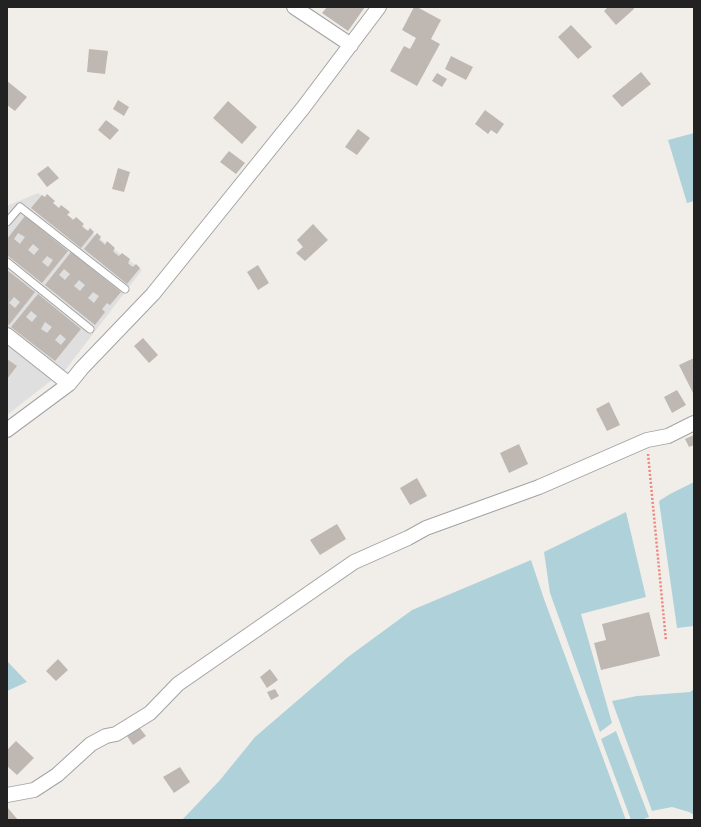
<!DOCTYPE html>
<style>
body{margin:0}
#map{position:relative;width:701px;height:827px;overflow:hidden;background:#f1eee9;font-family:"Varela Round",sans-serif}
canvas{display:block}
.frame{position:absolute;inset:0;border:8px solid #222;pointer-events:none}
</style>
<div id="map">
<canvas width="701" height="827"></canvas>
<div class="frame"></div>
</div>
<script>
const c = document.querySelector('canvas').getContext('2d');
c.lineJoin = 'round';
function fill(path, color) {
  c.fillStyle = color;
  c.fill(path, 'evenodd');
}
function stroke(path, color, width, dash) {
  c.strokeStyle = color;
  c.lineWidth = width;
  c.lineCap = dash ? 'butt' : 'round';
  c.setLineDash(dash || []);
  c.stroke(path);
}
fill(new Path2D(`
 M38 193 142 270 66 369 7 415V206Z`), '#dfdfdf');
fill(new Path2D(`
 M694 133V201L687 203 668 140Z
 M694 482V626L677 628 659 501 670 494Z
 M626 512 646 597 581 614 612 723 600 732 550 593 544 552Z
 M531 560 544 599 626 820H182L220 780 255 737 348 657 412 610Z
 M7 661 27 682 7 691Z
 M694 689V815L689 812 672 807 652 811 612 701 637 696 690 692Z
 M616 731 649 817 641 820H631L601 739Z`), '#afd2da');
fill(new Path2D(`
 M327 7H365L348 31 322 13Z
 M414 7H417L441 20 431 39 440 44 417 86 390 71 404 46 410 49 416 38 402 30Z
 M608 7H633L634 9 616 25 604 11Z
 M571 25 592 47 578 59 558 37Z
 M89 49 108 51 105 74 87 72Z
 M451 56 473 67 466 80 445 69Z
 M641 72 651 84 622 107 612 96Z
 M437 73 447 79 442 87 432 81Z
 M7 81 27 97 15 111 7 105Z
 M118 100 129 107 124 116 113 109Z
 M228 101 257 127 242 144 213 118Z
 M485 110 504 124 497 134 491 130 488 134 475 124Z
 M106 120 119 130 110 140 98 130Z
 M358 129 370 138 357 155 345 147Z
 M229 151 245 163 236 174 220 162Z
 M48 166 59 178 47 187 37 174Z
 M118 168 130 172 124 192 112 189Z
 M47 194 55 201 53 203 59 208 61 205 70 212 67 215 70 217 73 220 76 217 84 224 82 226 85 229 88 231 90 228 94 232 81 248 31 208 42 195 45 197Z
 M25 216 68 251 42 283 7 255V239ZM18 233 25 237 20 244 14 239ZM33 244 39 249 34 255 28 250ZM47 256 53 260 48 267 42 262Z
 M313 224 328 240 305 261 296 253 303 247 297 240Z
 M97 233 101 237 99 240 102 242 105 245 107 241 115 248 113 251 116 254 119 256 122 253 130 259 128 263 130 265 133 267 136 264 140 268 127 284 84 249Z
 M71 252 121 292 110 305 107 303 102 309 105 312 95 325 45 285ZM64 269 70 274 65 280 59 275ZM79 280 85 285 80 291 74 286ZM93 292 99 296 94 303 88 298Z
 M258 265 269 283 258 290 247 272Z
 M7 270 35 292 9 325 7 323ZM14 297 20 302 15 308 9 303Z
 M38 294 81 329 55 361 11 327ZM31 311 37 316 32 322 26 317ZM45 322 52 327 47 333 41 329ZM60 334 66 339 61 345 55 340Z
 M143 338 158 355 149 363 134 346Z
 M694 358V392L693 393 679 365Z
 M7 359 17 366 7 379Z
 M677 390 686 405 672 413 664 397Z
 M609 402 620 425 607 431 596 409Z
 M694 435V445L689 447 685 439Z
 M519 444 528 464 509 473 500 453Z
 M417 478 427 496 410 505 400 488Z
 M337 524 346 539 320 555 310 540Z
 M649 612 660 656 601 670 594 643 606 640 602 624Z
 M58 659 68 670 56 681 46 671Z
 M270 669 278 680 267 688 260 677Z
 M275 689 279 696 271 700 267 692Z
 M139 727 146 736 133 745 127 736Z
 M16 741 34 758 17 775 7 766V750Z
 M180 767 190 782 174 793 163 777Z
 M7 807 18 820H7Z`), '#beb7b2');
const service = new Path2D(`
 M7 222 20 207 125 289
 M7 262 90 329`);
const minor = new Path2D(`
 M294 7 351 45
 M7 335 69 384
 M7 430 69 384 82 368 153 294 303 108 379 7
 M7 795 34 790 57 775 91 744 106 736 116 734 150 713 178 684 354 562 408 538 426 528 539 487 647 440 668 436 694 423`);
stroke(service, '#a3a3a3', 9);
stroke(minor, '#a3a3a3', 16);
stroke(new Path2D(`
 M648 454 666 641`), '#ed857f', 2.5, [2, 2]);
stroke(service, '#fff', 7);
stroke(minor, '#fff', 14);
</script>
